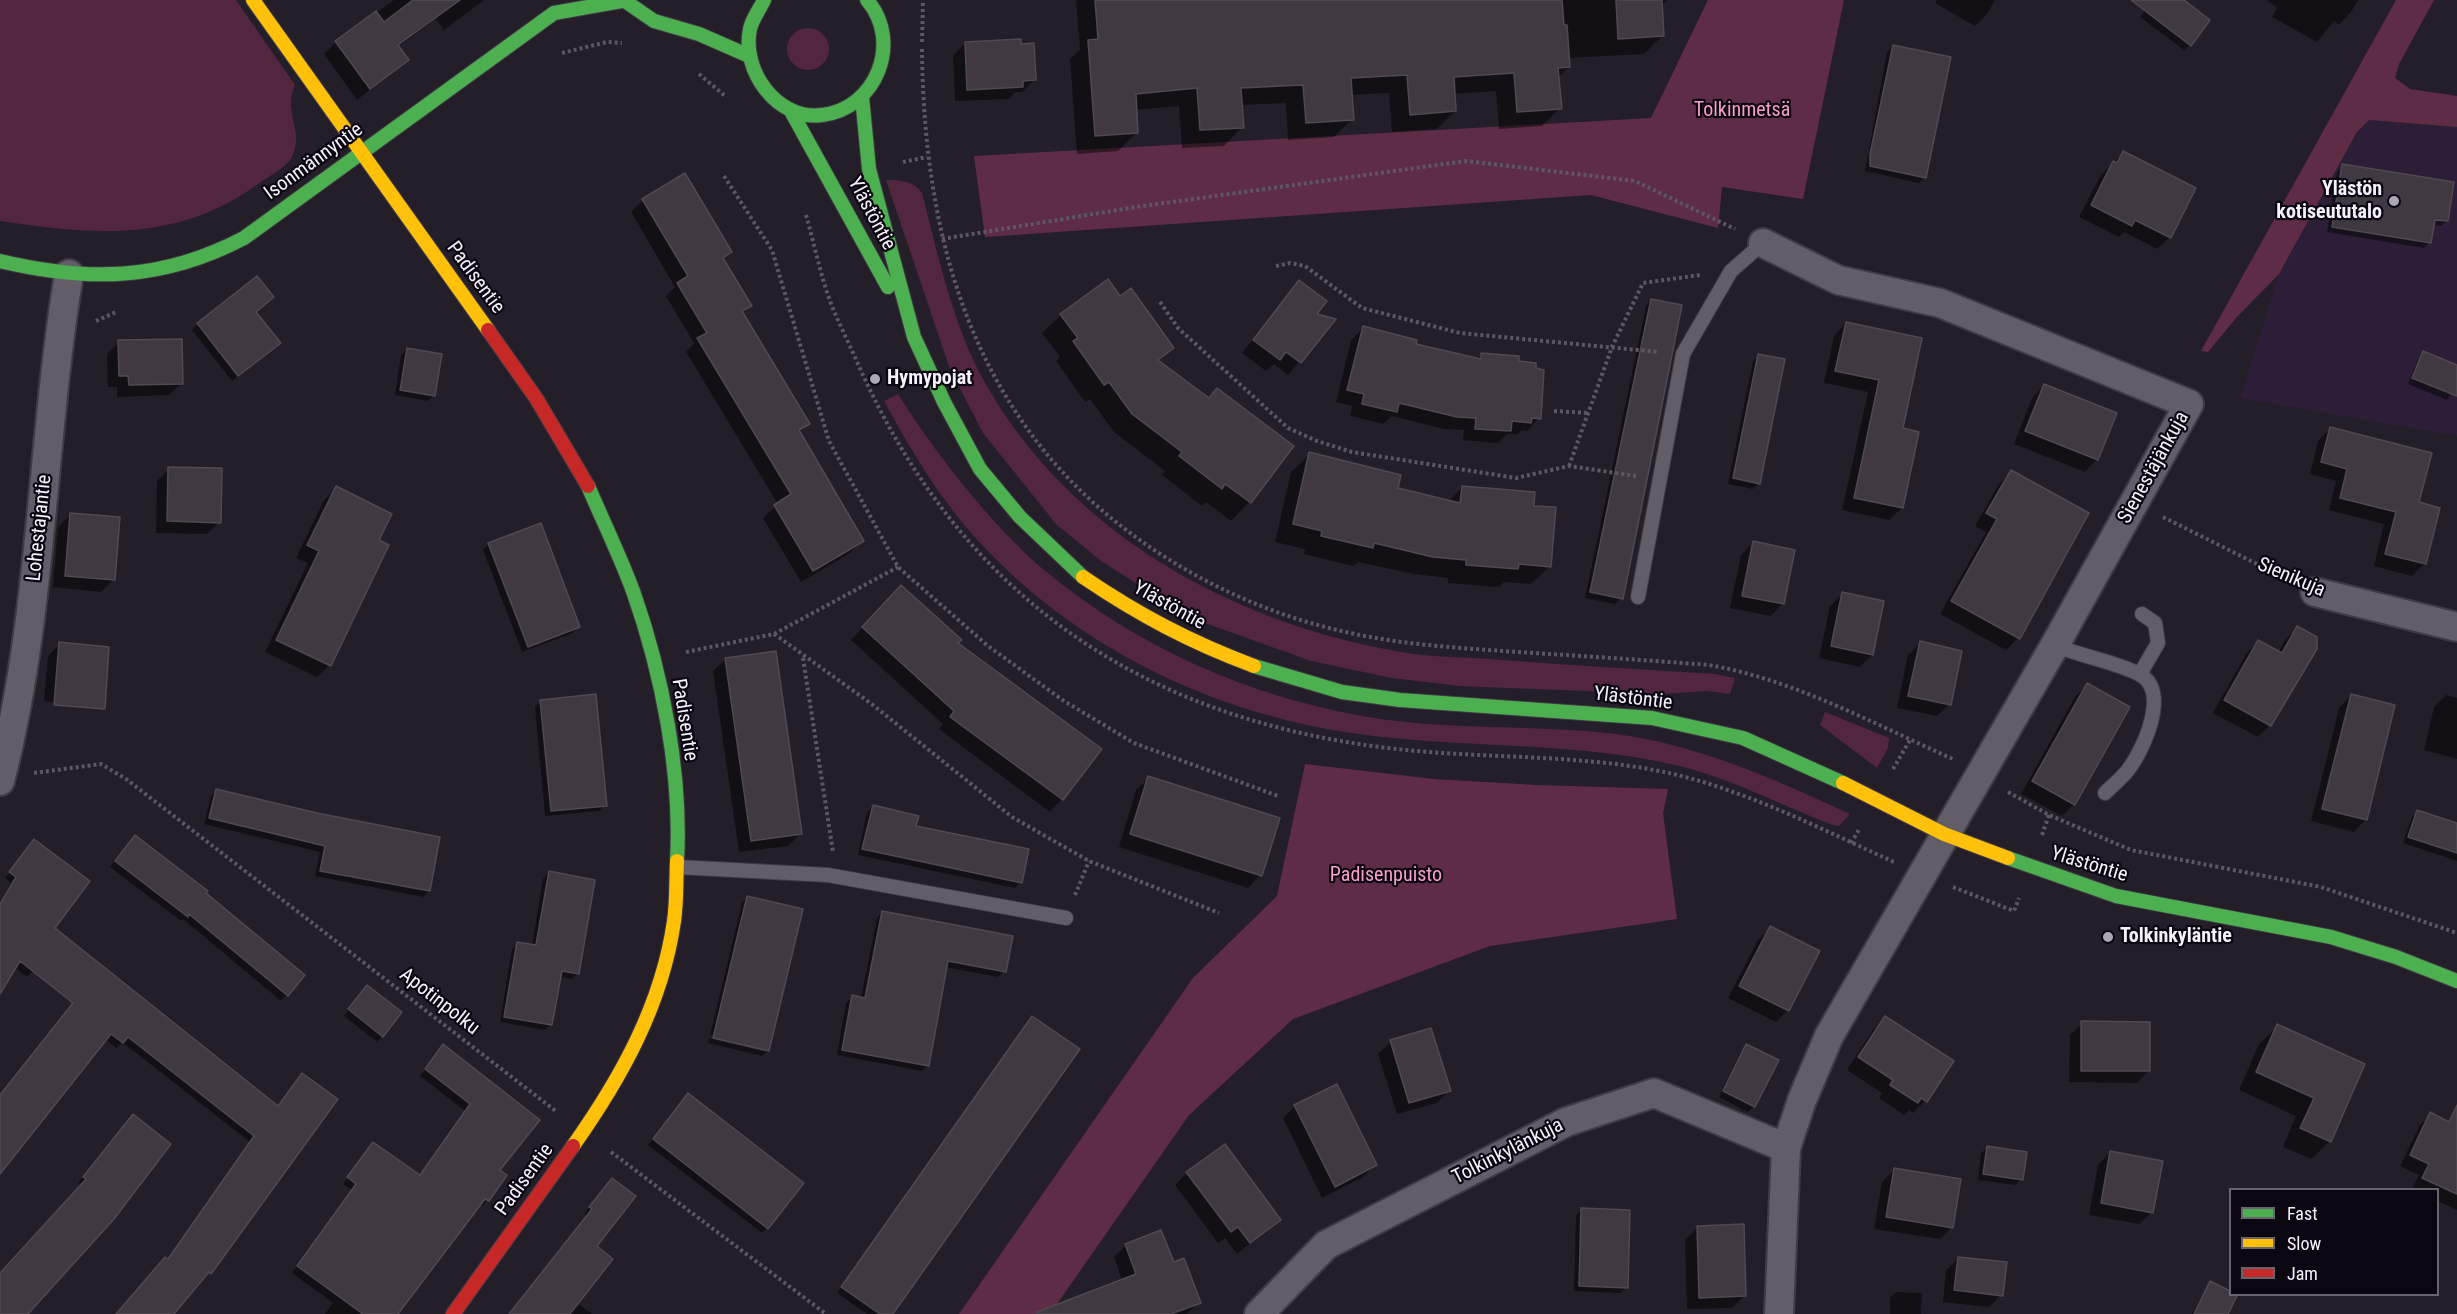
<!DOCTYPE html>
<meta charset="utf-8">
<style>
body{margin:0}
#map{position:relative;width:2457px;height:1314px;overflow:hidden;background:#241e29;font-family:"Roboto Condensed",sans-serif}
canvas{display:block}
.legend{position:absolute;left:2229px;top:1188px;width:210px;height:108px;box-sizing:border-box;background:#0b0710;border:2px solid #696470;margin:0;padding:8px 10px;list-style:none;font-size:18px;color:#f7f0ff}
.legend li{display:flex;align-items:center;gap:12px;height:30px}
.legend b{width:30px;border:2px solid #696470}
</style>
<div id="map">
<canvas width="2457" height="1314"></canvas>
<ul class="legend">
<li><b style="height:8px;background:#4caf50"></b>Fast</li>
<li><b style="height:8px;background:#ffc107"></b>Slow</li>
<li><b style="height:8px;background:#c62828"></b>Jam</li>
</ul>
</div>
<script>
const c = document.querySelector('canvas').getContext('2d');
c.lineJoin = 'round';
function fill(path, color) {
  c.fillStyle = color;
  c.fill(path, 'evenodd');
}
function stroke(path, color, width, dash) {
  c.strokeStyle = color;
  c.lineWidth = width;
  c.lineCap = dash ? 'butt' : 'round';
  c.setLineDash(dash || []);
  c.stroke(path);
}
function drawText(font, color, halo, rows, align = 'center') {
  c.font = font + ' "Roboto Condensed",sans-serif';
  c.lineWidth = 4.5;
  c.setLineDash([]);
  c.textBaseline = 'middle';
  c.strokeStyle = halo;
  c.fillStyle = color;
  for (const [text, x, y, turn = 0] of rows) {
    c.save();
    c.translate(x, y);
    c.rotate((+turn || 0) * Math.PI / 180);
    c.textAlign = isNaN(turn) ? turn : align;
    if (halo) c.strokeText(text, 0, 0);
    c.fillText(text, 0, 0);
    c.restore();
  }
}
fill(new Path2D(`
 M2369 120 2457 127V436L2240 398 2279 274 2358 132Z`), '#2c1e37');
fill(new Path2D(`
 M0 0H236L295 85C282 114 306 130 291 159 285 168 267 177 258 184 177 243 94 235 0 221Z
 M787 49a21 21 0 1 1 42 0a21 21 0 1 1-42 0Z
 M886 180C900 180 914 181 922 193 938 255 952 322 983 379 1068 533 1232 623 1401 652 1430 657 1460 657 1489 659 1564 665 1640 669 1715 674L1735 678 1730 694 1707 691 1661 694 1459 686 1392 678 1311 661 1191 618 1101 561 1056 524 983 433 950 369Z
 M898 394C935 453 991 525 1044 570 1137 647 1249 697 1368 717 1444 730 1521 725 1597 732 1688 740 1768 776 1850 814L1839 826 1833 825C1782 806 1733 779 1679 766 1580 742 1475 748 1374 736 1226 719 1085 654 983 546 942 503 912 452 884 401Z
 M1825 712 1889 738 1888 748 1877 768 1820 725Z`), '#52273d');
fill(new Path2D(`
 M1708 0H1844L1803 199 1722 187 1718 228 1591 195 985 237 974 156 1651 118Z
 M2396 0H2434L2399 64 2395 78 2410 89 2457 96V127L2369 120 2357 132 2279 274 2236 318 2208 352 2201 351Z
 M1305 764 1434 779 1537 785 1668 789 1663 813 1677 919 1490 946 1293 1019 1189 1115 1050 1314H959L1193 978 1277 896Z`), '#5f2c46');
fill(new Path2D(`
 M394 0H484L444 30 436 19 398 47 407 60 357 100 324 54 336 42Z
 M1076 0H1667L1661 6 1663 35 1644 54 1568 58 1569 67 1557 78 1560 108 1542 126 1499 129 1496 91 1453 94 1455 111 1437 129 1392 132 1389 93 1350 95 1352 119 1334 137 1288 140 1286 103 1241 105 1242 127 1224 146 1182 148 1179 106 1135 110 1137 132 1118 151 1077 154 1070 59 1080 50Z
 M1937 0H1995L1987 14 1975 26 1935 3Z
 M2153 0H2182L2190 45 2184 50 2140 17Z
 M2267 0H2358L2351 12 2339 25 2334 21 2317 42 2272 17 2277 8Z
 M965 43 1034 80 1022 92H1015L1009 99 955 101 953 56Z
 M1893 46 1925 177 1919 183 1865 171 1887 52Z
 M2123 153 2170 237 2157 249 2124 232 2119 237 2079 217 2101 175Z
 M2343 166 2447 220 2441 226 2433 225 2430 242 2424 248 2327 232 2337 172Z
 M643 200 730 252 722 260 750 305 742 313 808 424 799 433 862 541 850 553 801 582 763 518 778 504 686 352 694 343 666 296 675 287 631 212Z
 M1108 281 1120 298 1172 348 1158 362 1208 399 1292 446 1249 502 1231 521 1206 502 1202 506 1162 475 1165 471 1114 432 1090 399 1085 402 1056 361 1060 357 1042 333 1061 315Z
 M1299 282 1314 315 1333 320 1288 375 1274 364 1266 371 1242 353Z
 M1651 300 1621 598 1615 604 1585 598 1646 306Z
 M254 312 273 349 232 381 192 330 198 324Z
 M1846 323 1920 339 1901 429 1902 508 1889 520 1842 510 1868 392 1824 383 1834 336Z
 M1363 328 1414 346 1477 359 1482 355 1539 418 1527 431 1522 430 1518 434H1507L1498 443 1463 440 1464 430 1444 429 1392 416 1383 424 1350 416 1352 406 1336 402 1351 340Z
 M119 342 182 383 169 395 117 397V387H108L107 354Z
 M407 349 434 395 428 401 395 395 401 355Z
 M2423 353 2457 366V384L2447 400 2408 384 2418 359Z
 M1759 355V483L1753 489 1728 484 1753 361Z
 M2044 386 2097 459 2085 472 2014 444 2032 398Z
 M2331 428 2417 503 2425 563 2412 576 2374 566 2384 524 2329 510 2336 481 2310 474 2318 441Z
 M1310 454 1396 489 1448 502 1462 487 1533 507 1550 566 1531 584 1504 582 1499 587 1448 583V578L1414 574 1358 562 1353 566 1304 554 1305 549 1275 542 1291 472Z
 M169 469 219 522 207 534 156 533 157 481Z
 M2011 472 2087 513 2018 638 2006 650 1940 614 1986 532 1975 526 1999 484Z
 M337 488 330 665 317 677 265 652 308 563 296 558 324 500Z
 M70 515 114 579 101 592 53 587 58 527Z
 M1753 543 1783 603 1771 616 1730 608 1741 555Z
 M489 544 578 627 573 633 522 652 483 550Z
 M1842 594 1872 655 1860 667 1819 658 1830 606Z
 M889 599 956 644 1062 799 1050 812 939 729 943 724 851 640Z
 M2297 628 2270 725 2258 737 2213 713 2246 654 2258 641 2278 653 2285 640Z
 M1921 643 1949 704 1937 716 1897 708 1908 655Z
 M60 644 104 697 92 709 44 701 48 656Z
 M726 659 801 833 788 846 739 852 713 671Z
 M2087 685 2074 804 2062 816 2021 794 2075 697Z
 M2351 695 2366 819 2354 832 2311 821 2339 708Z
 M2446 695 2457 698V759L2424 750 2434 707Z
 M541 701 605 805 599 811 545 816 535 707Z
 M1149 778 1260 875 1248 888 1119 847 1136 790Z
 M217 790 429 891 423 897 315 876 320 852 204 824 211 796Z
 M873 807 915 827 1021 882 1015 888 858 855 867 812Z
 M2417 812 2457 825V861L2403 843 2412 817Z
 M129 842 204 893 303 975 281 1001 183 919 181 921 110 867Z
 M29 847 53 928 64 937 27 977 14 967 0 991V902L11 883 5 878Z
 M549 873 578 973 572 979 559 977 551 1024 545 1030 500 1022 512 949 518 944 532 946 543 879Z
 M747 897 768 1051 762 1056 708 1043 709 1038 766 1052V1049L710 1035 742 903Z
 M882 912 1004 971 998 977 945 967 928 1065 922 1071 837 1055 846 1003 852 997 861 998 877 918Z
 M1770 928 1788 1010 1776 1022 1728 998 1758 940Z
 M97 973 277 1107 210 1273 203 1278 172 1314H117L167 1260 250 1142 122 1042 116 1048 105 1039 0 1171V1096Z
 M362 993 382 1036 377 1042 344 1016Z
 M1032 1018 891 1314H867L837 1293Z
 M1886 1018 1952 1061 1925 1101 1913 1113 1909 1110 1904 1115 1879 1098 1882 1093 1847 1070 1873 1030Z
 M2082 1023 2149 1070 2137 1083 2069 1082 2070 1035Z
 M2278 1026 2363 1064 2330 1141 2311 1159 2283 1147 2296 1116 2239 1090 2259 1044Z
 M1391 1042 1449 1090 1437 1103 1397 1114 1378 1054Z
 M1747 1046 1754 1106 1748 1112 1719 1097 1741 1052Z
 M437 1052 537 1120 498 1171 488 1200 482 1206 479 1204 396 1314H325L333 1303 292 1273 352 1190 343 1184 373 1143 419 1176 465 1111 420 1076Z
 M683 1101 767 1228 762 1233 648 1145Z
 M1295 1106 1375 1165 1363 1177 1322 1198 1283 1118Z
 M2431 1114 2457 1127V1210L2438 1201V1190L2412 1189 2419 1175 2400 1166 2420 1125Z
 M133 1116 81 1186 78 1183Z
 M1987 1148 2021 1179 2015 1185 1978 1180 1981 1153Z
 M2110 1152 2152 1212 2139 1224 2089 1215 2098 1165Z
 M1894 1170 1952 1227 1940 1239 1874 1229 1882 1182Z
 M1187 1173 1279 1220 1237 1254 1225 1238 1218 1243 1175 1185Z
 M606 1186 595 1246 577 1303 592 1314H509L587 1216 584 1214Z
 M1582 1209 1626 1287 1620 1293 1574 1291 1576 1215Z
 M1698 1227 1744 1296 1732 1308 1687 1309 1685 1240Z
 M1126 1245 1173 1264 1199 1302 1187 1314H1065L1122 1280 1114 1257Z
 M1959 1258 2001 1295 1989 1307 1943 1302 1946 1270Z
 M2211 1282 2230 1292 2227 1314H2192Z
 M1896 1292 1922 1293 1921 1314H1890V1298Z`), '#0007');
const building = new Path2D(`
 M413 0H460L398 45 409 60 370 89 335 41 376 11 384 22Z
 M1095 0H1562L1564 25H1567L1570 67 1558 68 1562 109 1517 112 1514 73 1454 77 1456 111 1410 115 1407 75 1351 78 1354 120 1306 123 1303 85 1241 88 1244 128 1200 130 1197 88 1136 94 1138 133 1095 136 1088 40 1098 39Z
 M1616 0H1662L1664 36 1618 39Z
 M2131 0H2184L2210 20 2191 46Z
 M1021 39V44L1034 43 1036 80 1023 81V87L967 90 965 42Z
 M1893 45 1951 57 1926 178 1870 166V154Z
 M2123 151 2196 188 2171 238 2135 220 2132 226 2091 205 2113 161 2117 163Z
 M2342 164 2454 182 2448 221 2435 220 2431 243 2332 227Z
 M685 173 732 252 723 258 752 306 742 311 810 424 799 430 864 541 813 571 774 505 791 494 697 338 707 333 677 283 688 276 642 199Z
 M257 276 274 297 256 312 281 343 238 376 197 323Z
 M1108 279 1120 296 1131 288 1174 348 1158 360 1209 398 1217 388 1294 446 1251 503 1225 484 1222 489 1179 456 1182 452 1132 414 1109 382 1104 385 1073 341 1078 338 1060 314Z
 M1299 280 1327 301 1317 314 1336 319 1301 363 1286 352 1280 360 1253 340Z
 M1651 299 1682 305 1623 599 1590 592Z
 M1846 322 1922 338 1903 428 1919 432 1903 508 1854 498 1879 380 1835 371Z
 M1363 326 1417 340 1416 344 1481 359V353L1519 356V361L1536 363V368L1544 370 1541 419 1532 418 1531 423 1512 421 1511 431 1475 429 1476 418 1457 417 1399 403 1397 412 1362 404 1364 394 1347 390Z
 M182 339 183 384 129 385 128 376H119L118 340Z
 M407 348 442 354 435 396 400 390Z
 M2423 351 2457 365V396L2412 378Z
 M1758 354 1785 359 1760 484 1733 478Z
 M2044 384 2117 413 2098 460 2025 431Z
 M2330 427 2432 453 2419 502 2440 508 2426 564 2385 554 2396 512 2340 498 2347 469 2321 462Z
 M1309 452 1401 475 1398 488 1460 503 1462 486 1535 492 1534 506 1556 507 1551 567 1519 564 1518 569 1466 565V560L1433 557 1374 543 1373 548 1321 536 1322 531 1293 524Z
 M168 467 222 468 221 523 167 521Z
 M2011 470 2089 513 2020 639 1951 601 1997 519 1986 513Z
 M336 486 392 514 379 540 389 545 331 666 276 640 319 551 307 545Z
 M70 513 120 517 115 580 65 576Z
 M541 523 580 627 528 647 488 543Z
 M1753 541 1795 550 1784 604 1742 596Z
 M901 585 962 640 958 643 1102 749 1063 800 950 717 954 711 862 627Z
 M1842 592 1884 601 1873 655 1831 646Z
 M2297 626 2317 637V649L2271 726 2224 700 2258 640 2282 653Z
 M1920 641 1962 651 1951 705 1908 696Z
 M59 642 109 647 105 709 54 705Z
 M776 651 802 834 751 841 725 658Z
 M2087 683 2130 707 2075 805 2032 781Z
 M596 694 607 806 551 811 540 700Z
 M2351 694 2395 705 2367 820 2322 809Z
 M1148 776 1280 818 1262 876 1130 834Z
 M216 789 317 813 440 837 430 891 320 871 325 846 209 818Z
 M873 805 919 816 916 826 1029 849 1022 883 862 849Z
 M2417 810 2457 823V853L2408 837Z
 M135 835 208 891 206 893 305 975 288 996 189 914 188 917 115 861Z
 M34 839 90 881 55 928 278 1106 302 1073 338 1099 211 1274 209 1272 174 1314H116L165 1257 168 1259 254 1136 128 1037 123 1043 111 1034 0 1174V1095L73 1003 20 961 0 994V904L16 877 9 872Z
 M549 871 595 880 579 974 562 971 552 1025 504 1017 517 942 536 945Z
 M747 896 803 909 769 1051 713 1038Z
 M882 911 1013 936 1006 972 948 961 929 1066 842 1050 852 995 865 998Z
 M1770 926 1820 951 1789 1011 1739 986Z
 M367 985 402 1012 383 1037 348 1009Z
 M1032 1016 1080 1049 893 1314H880L841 1287Z
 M1885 1016 1954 1061 1927 1102 1921 1098 1918 1103 1890 1085 1893 1080 1858 1057Z
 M2081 1021 2150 1022V1071H2081Z
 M2277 1024 2365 1064 2331 1142 2300 1128 2314 1098 2256 1072Z
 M1431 1028 1451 1091 1409 1103 1390 1040Z
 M443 1044 540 1120 500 1170 507 1175 489 1201 485 1199 398 1314H363L297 1266 356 1184 347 1177 373 1142 420 1175 470 1104 425 1069Z
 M1746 1044 1779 1060 1755 1107 1723 1091Z
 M1337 1084 1377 1165 1335 1187 1294 1105Z
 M688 1093 804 1183 768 1229 653 1139Z
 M2457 1105V1194L2422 1178 2429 1164 2410 1155 2430 1112 2449 1122Z
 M133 1114 171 1144 114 1219 28 1314H0V1273L86 1179 83 1177Z
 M1225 1144 1281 1220 1250 1243 1238 1227 1231 1232 1186 1172Z
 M1987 1146 2027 1152 2023 1180 1983 1174Z
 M2110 1151 2163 1161 2153 1213 2101 1203Z
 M1894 1168 1961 1179 1953 1228 1886 1217Z
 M612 1178 636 1196 597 1246 613 1259 570 1314H509L592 1209 589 1207Z
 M1581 1208 1630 1210 1628 1288 1579 1286Z
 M1744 1224 1746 1296 1699 1298 1697 1226Z
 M1161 1230 1174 1262 1184 1258 1201 1303 1171 1314H1037V1312L1136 1274 1125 1244Z
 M1958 1257 2007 1262 2003 1296 1954 1290Z
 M2210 1281 2230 1291V1294H2238L2228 1314H2194Z`);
fill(building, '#403941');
stroke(building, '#504951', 1.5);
const lane = new Path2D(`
 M1638 597 1683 354 1731 271 1763 243
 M2055 645C2082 657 2113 661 2139 674 2171 690 2144 749 2128 770 2122 778 2113 785 2105 793
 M2140 674 2158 643 2155 623 2142 614
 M677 867 828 875 1066 918`);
const street = new Path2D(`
 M1763 243 1838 280 1940 303 2189 404 2055 645 1829 1036 1802 1100 1786 1148 1779 1314
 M2315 592 2457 627
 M0 781C43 615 41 442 69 274
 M1259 1314 1326 1245 1566 1122 1654 1093 1786 1148`);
const fast = new Path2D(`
 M764 0C760 9 752 19 750 29 741 70 777 121 822 115 876 109 903 42 867 0
 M625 1 654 21 699 34 747 55
 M862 97 869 169 914 337 944 402 980 469 1020 517 1083 577
 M791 111 888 287
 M0 261C88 282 162 281 244 238L554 13 627 0
 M588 486C603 521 620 556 633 591 662 673 682 774 677 861
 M1254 666 1342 692 1400 700 1652 718 1743 738 1843 783
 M2008 858 2116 896 2331 937 2396 957 2457 981`);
const slow = new Path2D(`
 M253 0 488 330
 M1083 577C1139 615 1190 642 1254 666
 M1843 783 1944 834 2008 858
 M573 1146C621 1078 662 1005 674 921 677 901 676 880 677 861`);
const jam = new Path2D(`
 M488 330 536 398 588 486
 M453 1314 573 1146`);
stroke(lane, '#3f3b44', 16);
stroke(street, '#3f3b44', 32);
stroke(fast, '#3f3b44', 16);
stroke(slow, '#3f3b44', 16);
stroke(jam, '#3f3b44', 16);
stroke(new Path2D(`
 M922 42 923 0
 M922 49C924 257 982 441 1165 557 1220 592 1282 618 1346 632 1402 645 1461 648 1518 652 1582 656 1645 660 1709 665 1795 680 1874 724 1953 759
 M562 53 607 42 622 43
 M699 74 725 96
 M903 162 927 157
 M724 176 772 250 829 441 898 567 988 646 1064 701 1134 743 1278 796
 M806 215C814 243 820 273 830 301 838 322 849 343 858 364 960 595 1139 718 1388 748 1493 761 1602 751 1703 782 1769 802 1832 834 1894 862
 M942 239 1136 207 1466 161 1635 181 1735 229
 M1276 266 1290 263 1305 266 1362 308 1460 333 1659 352
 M1160 302 1178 328 1288 428 1317 441 1352 452 1516 478 1569 466 1636 476
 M96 321 116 312
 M1554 411 1588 413
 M1569 466 1612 347 1643 283 1700 275
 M2163 517 2287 579
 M774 634 873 705 1012 817 1089 861 1219 913
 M686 652 774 634 898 567
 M803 658 833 852
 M1893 769 1910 740
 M34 773 101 764 126 779 557 1112
 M2008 792 2049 815 2131 850 2321 887 2457 933
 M2042 835 2049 815
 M1851 843 1860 828
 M1953 887 2014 911 2019 898
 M1075 895 1089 861
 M611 1152 826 1314`), '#5c5760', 4, [3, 3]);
stroke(lane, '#625d66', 14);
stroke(street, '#625d66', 28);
stroke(fast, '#4caf50', 14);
stroke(slow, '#ffc107', 14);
stroke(jam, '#c62828', 14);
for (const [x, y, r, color] of [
 [2394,201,6,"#ada6b4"],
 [875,379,6,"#ada6b4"],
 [2108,937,6,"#ada6b4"]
]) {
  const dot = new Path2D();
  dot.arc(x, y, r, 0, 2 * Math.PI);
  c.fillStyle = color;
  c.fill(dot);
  stroke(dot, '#0b0710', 2);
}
drawText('20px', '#fb9ec8', '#0b0710', [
 ["Tolkinmetsä",1742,111],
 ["Padisenpuisto",1386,876]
]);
drawText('20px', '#f7f0ff', '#0b0710', [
 ["Isonmännyntie",314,162,-36],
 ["Ylästöntie",871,214,62],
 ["Padisentie",475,278,54],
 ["Sienestäjänkuja",2154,468,-61],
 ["Lohestajantie",40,528,-84],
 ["Sienikuja",2291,578,23],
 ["Ylästöntie",1169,606,29],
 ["Ylästöntie",1633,699,7],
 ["Padisentie",684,720,81],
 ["Ylästöntie",2089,865,17],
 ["Apotinpolku",439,1002,38],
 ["Tolkinkylänkuja",1508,1152,-27],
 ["Padisentie",525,1180,-54]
]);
drawText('bold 20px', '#f7f0ff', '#0b0710', [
 ["Ylästön",2382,190,"right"],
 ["kotiseututalo",2382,213,"right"],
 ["Hymypojat",887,379],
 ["Tolkinkyläntie",2120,937]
], 'left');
</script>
